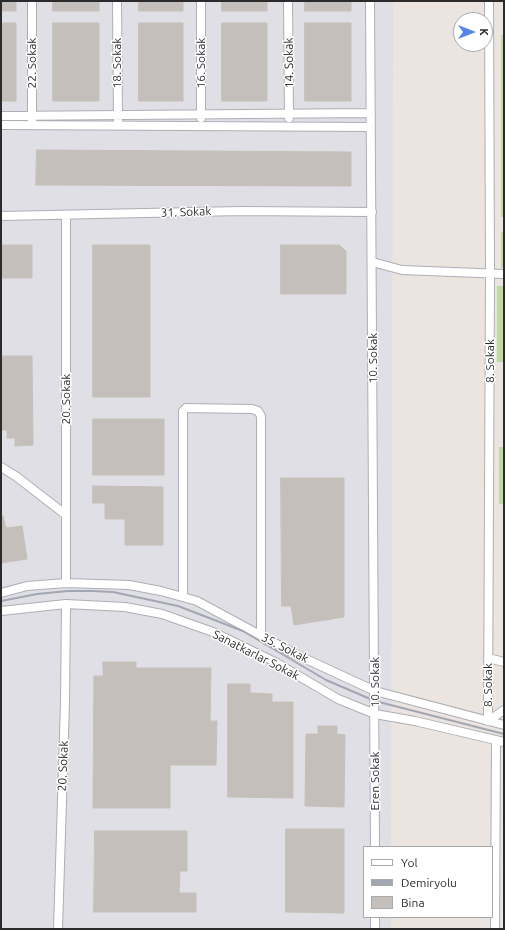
<!DOCTYPE html>
<style>
body{margin:0}
#map{position:relative;width:505px;height:930px;overflow:hidden;background:#ebe4df;font-family:Ubuntu,sans-serif}
canvas{display:block}
.frame{position:absolute;inset:0;border:2px solid #2b2b2b;pointer-events:none}
.legend{position:absolute;left:363px;top:846px;width:130px;height:72px;box-sizing:border-box;background:#fff;border:1px solid #aaa;margin:0;padding:5px 7px;list-style:none;font-size:12px;color:#2b2b2b}
.legend li{display:flex;align-items:center;gap:8px;height:20px}
.legend b{width:20px;border:1px solid #aaa}
.north{position:absolute;left:453px;top:12px;width:40px;height:40px;box-sizing:border-box;background:#fff;border:1px solid #aaa;border-radius:50%;rotate:90deg;font-size:11px;font-weight:700;line-height:16px;text-align:center;color:#2b2b2b}
.north::after{content:'';display:block;margin:auto;width:14px;height:18px;background:#5385e5;clip-path:polygon(50% 0,100% 100%,50% 72%,0 100%)}
</style>
<div id="map">
<canvas width="505" height="930"></canvas>
<div class="frame"></div>
<ul class="legend">
<li><b style="height:5px;background:#fff"></b>Yol</li>
<li><b style="height:5px;background:#a2a7b3"></b>Demiryolu</li>
<li><b style="height:11px;background:#c4bfba"></b>Bina</li>
</ul>
<div class="north">K</div>
</div>
<script>
const c = document.querySelector('canvas').getContext('2d');
c.lineJoin = 'round';
function fill(path, color) {
  c.fillStyle = color;
  c.fill(path, 'evenodd');
}
function stroke(path, color, width, dash) {
  c.strokeStyle = color;
  c.lineWidth = width;
  c.lineCap = dash ? 'butt' : 'round';
  c.setLineDash(dash || []);
  c.stroke(path);
}
function drawText(font, color, halo, rows, align = 'center') {
  c.font = font + ' Ubuntu,sans-serif';
  c.lineWidth = 3;
  c.setLineDash([]);
  c.textBaseline = 'middle';
  c.strokeStyle = halo;
  c.fillStyle = color;
  for (const [text, x, y, turn = 0] of rows) {
    c.save();
    c.translate(x, y);
    c.rotate((+turn || 0) * Math.PI / 180);
    c.textAlign = isNaN(turn) ? turn : align;
    if (halo) c.strokeText(text, 0, 0);
    c.fillText(text, 0, 0);
    c.restore();
  }
}
fill(new Path2D(`
 M1 1H393L391 847H364V917H391V929H1Z`), '#e0dfe5');
fill(new Path2D(`
 M501 35H504V217H501Z
 M501 232H504V268H501Z
 M497 286H504V362H497Z
 M499 447H504V504H499Z`), '#bfdba2');
const building = new Path2D(`
 M1 1H16V11H1Z
 M53 1H99V11H53Z
 M139 1H183V11H139Z
 M222 1H267V11H222Z
 M305 1H351V11H305Z
 M1 23H16V101H1Z
 M53 23H99V101H53Z
 M139 23H183V101H139Z
 M222 23H267V101H222Z
 M305 23H351V101H305Z
 M37 150 351 152V186L36 185Z
 M1 245H32V278H1Z
 M93 245H150V397H93Z
 M281 245H339L346 251V294H281Z
 M1 356H32L33 445 15 446V438H7V430H1Z
 M93 419H164V475H93Z
 M281 478H344V617L294 625 291 606H282Z
 M93 486 163 487V545H125V519H105V503H93Z
 M1 516H3L6 528 22 526 27 559 1 563Z
 M103 662H136V668H211L210 721H217L216 765H170V808H93L94 676H103Z
 M228 684H250V693L272 694V702H293V798L228 797Z
 M318 726H337V734L345 735 344 807 305 806 306 734H318Z
 M286 829H344V913L286 912Z
 M95 831H187V871H180L179 893H196V912H94Z`);
fill(building, '#c4bfba');
stroke(building, '#c7c0b9', 1);
const minor = new Path2D(`
 M32 1V120
 M117 1 118 120
 M288 1 289 118
 M370 1 375 847
 M1 116 371 113
 M201 118V1
 M1 125 371 127
 M66 215V583
 M1 216 241 211 372 212
 M372 262 402 270 504 274
 M1 467 17 477 66 515
 M1 593 27 586 66 583 129 585 161 591 197 601 295 654 375 691 504 725
 M183 597V411L186 408 252 409 258 411 261 416V636
 M1 611 66 604 125 607 162 614 213 632 275 662 338 699 375 714 415 721 504 742
 M488 658 504 662
 M488 721 490 274 489 1
 M488 721 504 710
 M58 929 65 703 66 604
 M375 929V917
 M495 929 496 740`);
stroke(minor, '#acafb6', 10);
stroke(minor, '#fff', 8);
stroke(new Path2D(`
 M1 601 37 594 68 591H92L113 592 178 606 243 631 326 680 375 701 504 734`), '#a2a7b3', 2);
drawText('12px', '#2b2b2b', '#fff', [
 ["22. Sokak",32,63,-90],
 ["18. Sokak",117,63,-90],
 ["16. Sokak",201,63,-90],
 ["14. Sokak",289,63,-91],
 ["31. Sokak",186,212,-2],
 ["10. Sokak",373,358,-90],
 ["8. Sokak",490,361,-90],
 ["20. Sokak",66,399,-90],
 ["35. Sokak",285,648,27],
 ["Sanatkarlar Sokak",256,655,27],
 ["10. Sokak",375,682,-90],
 ["8. Sokak",488,685,-90],
 ["20. Sokak",63,766,-88],
 ["Eren Sokak",375,781,-90]
]);
</script>
